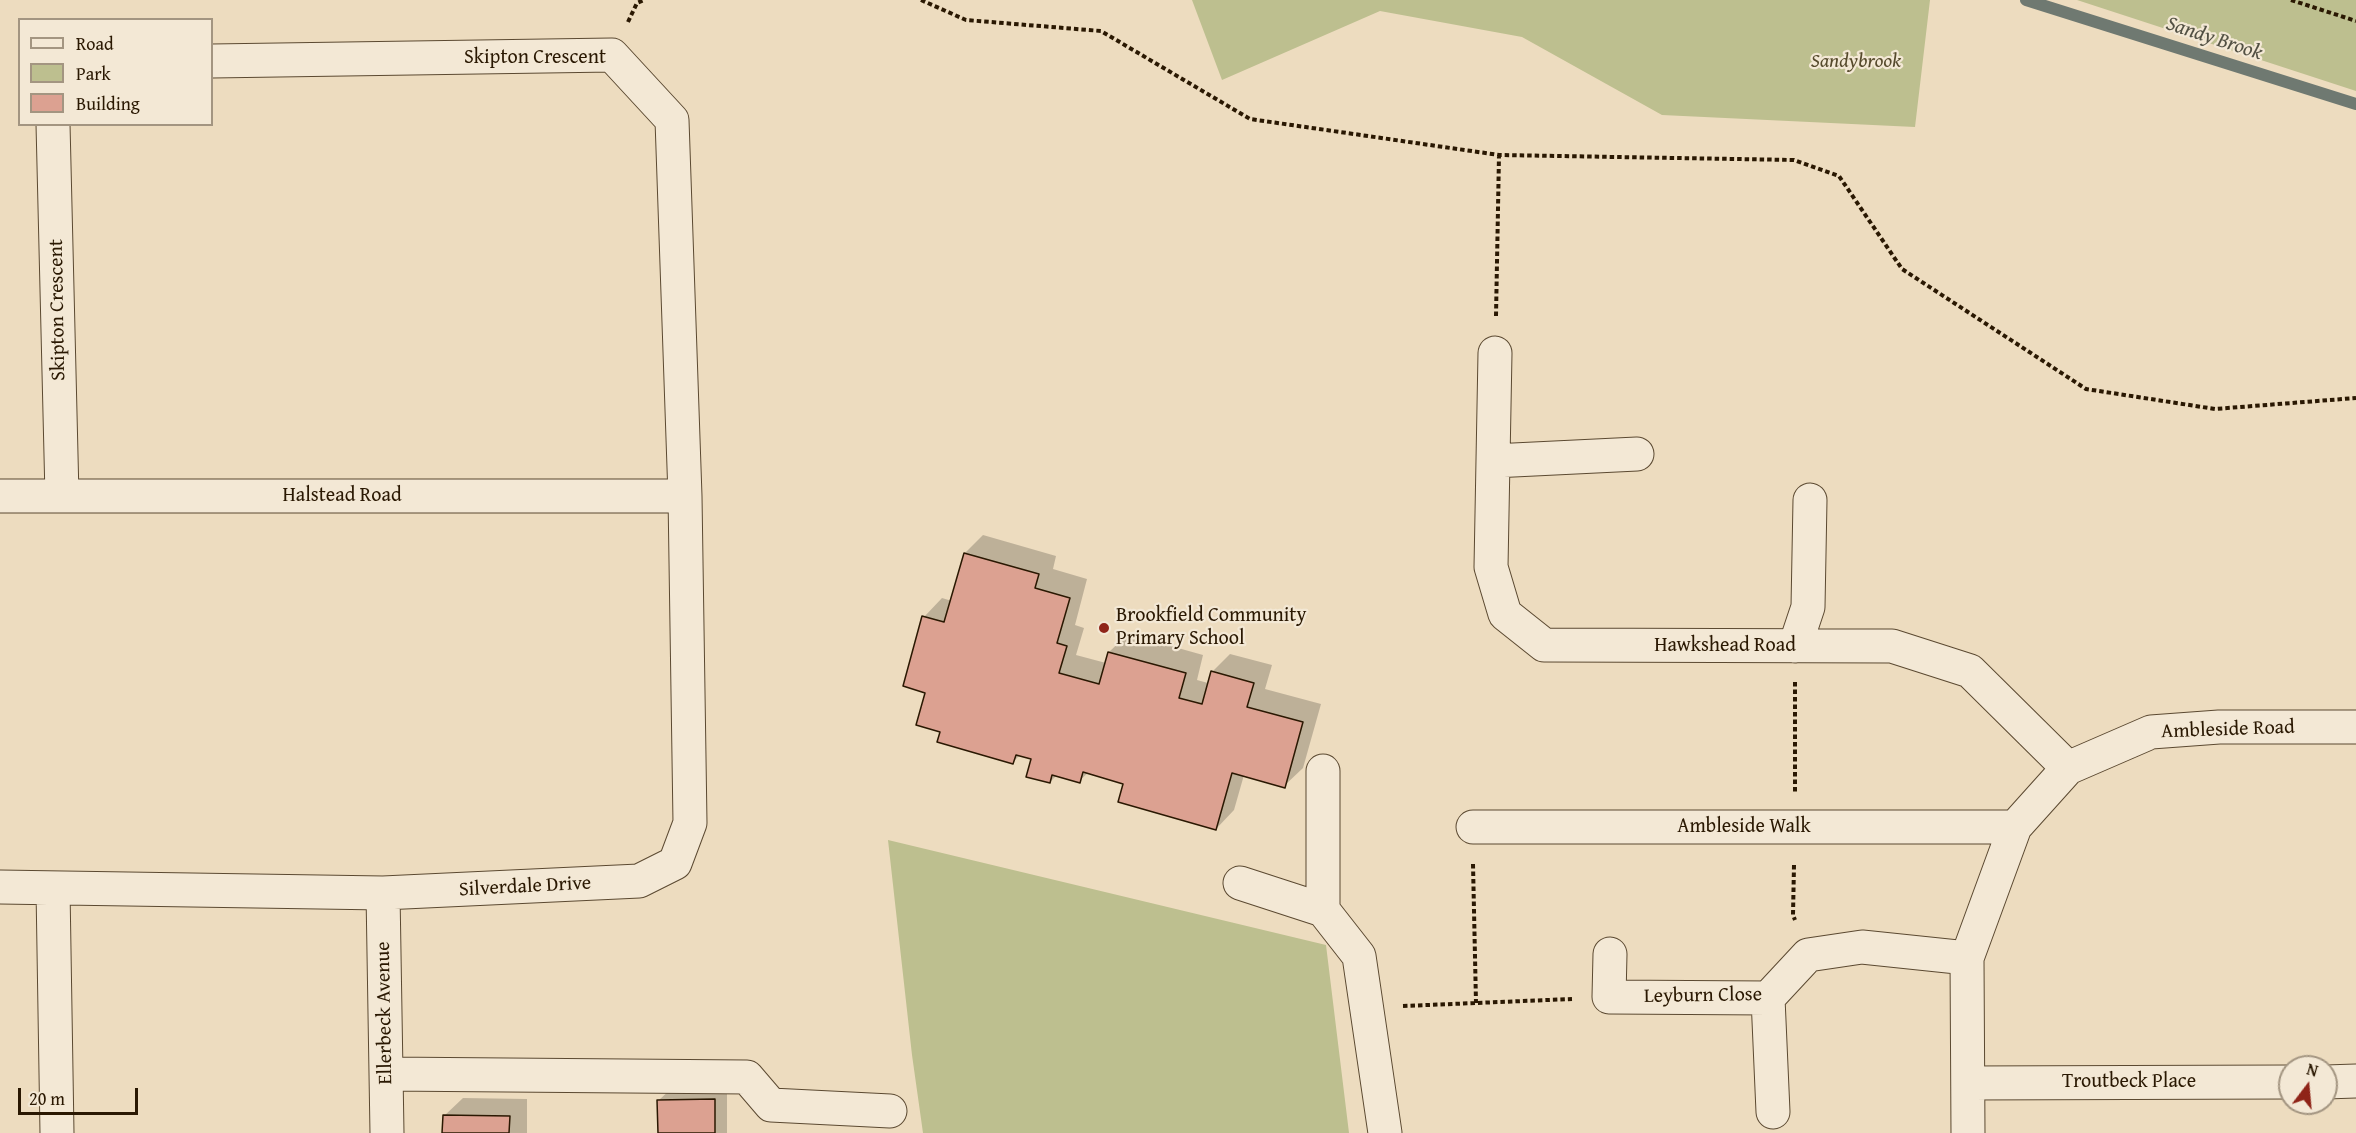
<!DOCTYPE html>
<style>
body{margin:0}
#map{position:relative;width:2356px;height:1133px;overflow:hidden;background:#eddcbf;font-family:"Gentium Book Plus",serif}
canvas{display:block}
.legend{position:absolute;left:18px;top:18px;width:195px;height:108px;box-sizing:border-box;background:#f3e8d5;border:2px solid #a39581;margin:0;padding:8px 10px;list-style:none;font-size:18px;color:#2a1802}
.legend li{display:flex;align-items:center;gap:12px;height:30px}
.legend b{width:30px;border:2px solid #a39581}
.north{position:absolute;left:2278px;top:1055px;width:60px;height:60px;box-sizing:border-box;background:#f3e8d5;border:2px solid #a39581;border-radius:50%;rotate:16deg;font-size:16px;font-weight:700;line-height:24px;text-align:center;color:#2a1802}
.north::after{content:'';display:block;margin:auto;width:21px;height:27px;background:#8f2418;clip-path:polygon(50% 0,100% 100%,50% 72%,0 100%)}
.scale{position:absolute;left:18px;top:1088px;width:120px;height:27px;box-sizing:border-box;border:3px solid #2a1802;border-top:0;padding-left:8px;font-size:18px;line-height:21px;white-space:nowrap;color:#2a1802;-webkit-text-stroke:4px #f3e8d5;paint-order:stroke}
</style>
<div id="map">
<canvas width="2356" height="1133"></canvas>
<ul class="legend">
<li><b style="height:8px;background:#f3e8d5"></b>Road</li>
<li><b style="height:16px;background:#bdbf8f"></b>Park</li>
<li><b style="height:16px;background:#dca191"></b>Building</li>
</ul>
<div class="north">N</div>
<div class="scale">20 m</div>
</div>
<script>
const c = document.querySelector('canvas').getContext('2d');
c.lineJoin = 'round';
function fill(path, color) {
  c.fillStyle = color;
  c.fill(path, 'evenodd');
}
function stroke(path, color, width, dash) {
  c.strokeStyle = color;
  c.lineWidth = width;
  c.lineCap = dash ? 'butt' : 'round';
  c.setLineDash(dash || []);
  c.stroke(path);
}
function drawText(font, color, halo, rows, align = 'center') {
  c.font = font + ' "Gentium Book Plus",serif';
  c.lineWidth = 4.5;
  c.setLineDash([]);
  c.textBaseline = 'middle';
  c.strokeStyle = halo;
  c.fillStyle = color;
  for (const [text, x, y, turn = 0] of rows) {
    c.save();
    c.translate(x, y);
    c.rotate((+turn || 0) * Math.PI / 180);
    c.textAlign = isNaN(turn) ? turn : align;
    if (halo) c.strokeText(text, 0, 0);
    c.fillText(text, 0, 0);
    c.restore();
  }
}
fill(new Path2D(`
 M1192 0H1930L1915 127 1662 115 1522 37 1380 11 1222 80Z
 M2077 0H2356V91Z
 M888 840 1326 945 1349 1133H923L912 1055Z`), '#bdbf8f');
fill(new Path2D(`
 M983 535 1056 556 1053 569 1087 579 1075 625 1084 628 1076 655 1106 663 1109 652 1128 634 1203 655 1197 680 1208 683 1212 672 1230 654 1272 665 1265 689 1321 704 1303 768 1284 786 1244 775 1234 810 1216 829 1125 783 1089 772 1079 781 1057 775 1050 782 1033 758 1020 755 1013 762 942 731 927 692 924 617 942 598 952 601 965 553Z
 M727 1087V1133H659V1100L672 1088Z
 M463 1098 527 1099V1133H444V1116Z`), '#0003');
stroke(new Path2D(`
 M2026 0 2356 104`), '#6f7971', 12);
const building = new Path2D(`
 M964 553 1039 574 1035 588 1070 598 1057 643 1067 646 1059 673 1099 684 1108 652 1186 673 1179 698 1202 704 1211 671 1254 683 1247 707 1303 722 1285 788 1232 773 1216 830 1118 802 1123 784 1083 772 1080 783 1052 775 1050 783 1026 777 1031 759 1016 755 1013 764 937 742 940 732 916 725 925 693 903 686 922 616 944 622Z
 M715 1099V1133H658L657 1100Z
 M443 1115 510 1116 509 1133H442Z`);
fill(building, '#dca191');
stroke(building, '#2a1802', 1.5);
const minor = new Path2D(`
 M53 124 62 496
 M1495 353 1491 567 1505 614 1544 645 1892 646 1970 671 2068 768
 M1493 461 1637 454
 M0 496H685
 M1795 646 1808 607 1810 500
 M1323 771V910
 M1473 827H2015
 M1240 883 1323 910 1359 956 1385 1133
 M0 887 383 893 639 881 675 863 690 823 685 496 672 120 612 55 212 61
 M53 889 57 1133
 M383 893 387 1133
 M1610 954 1609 997 1768 998 1808 955 1862 947 1967 958
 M1768 998 1773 1112
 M387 1074 747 1077 771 1105 890 1111
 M2326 1082 2356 1081
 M1968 1083 2290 1082
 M1968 1133 1967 958 2015 827 2068 768 2151 732 2219 727H2356`);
stroke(minor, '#5b4931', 35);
stroke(new Path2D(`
 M921 0 966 20 1101 31 1250 119 1499 155 1794 160 1839 176 1902 269 2086 389 2215 409 2356 398
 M2291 0 2356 21
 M628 22 637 3 644 0
 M1496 316 1499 155
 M1795 682V792
 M1473 864 1476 1003
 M1794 865 1793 915 1795 920
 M1403 1006 1572 999`), '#2a1802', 4, [4.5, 3]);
stroke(minor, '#f3e8d5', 33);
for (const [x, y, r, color] of [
 [1104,628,6,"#8f2418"]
]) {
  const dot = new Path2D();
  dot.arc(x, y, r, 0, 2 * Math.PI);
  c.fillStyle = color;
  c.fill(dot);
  stroke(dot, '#f3e8d5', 2);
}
drawText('20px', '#2a1802', '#f3e8d5', [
 ["Skipton Crescent",535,58],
 ["Skipton Crescent",58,310,-91],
 ["Halstead Road",342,496],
 ["Hawkshead Road",1725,646],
 ["Ambleside Road",2228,730,-2],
 ["Ambleside Walk",1744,827],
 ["Silverdale Drive",525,887,-3],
 ["Leyburn Close",1703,996,-1],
 ["Ellerbeck Avenue",385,1013,-91],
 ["Troutbeck Place",2129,1082]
]);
drawText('italic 20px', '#564a2c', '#f3e8d5', [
 ["Sandybrook",1856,62]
]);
drawText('20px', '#2a1802', '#f3e8d5', [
 ["Brookfield Community",1116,616],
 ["Primary School",1116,639]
], 'left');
drawText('italic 21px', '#525043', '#f3e8d5', [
 ["Sandy Brook",2214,39,18]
]);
</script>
